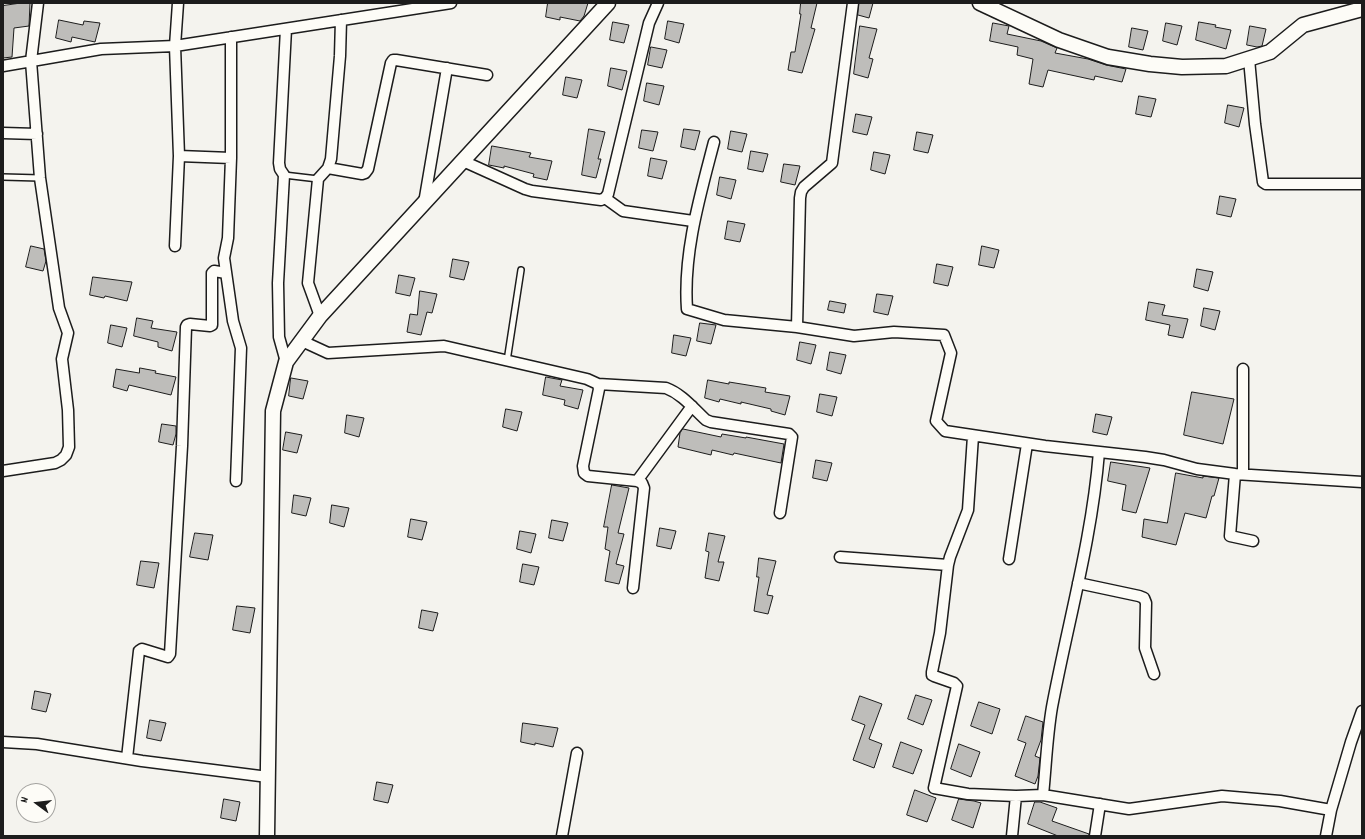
<!DOCTYPE html>
<style>
body{margin:0}
#map{position:relative;width:1365px;height:839px;overflow:hidden;background:#f4f3ee;font-family:Dekko,sans-serif}
canvas{display:block}
.frame{position:absolute;inset:0;border:4px solid #1c1c1c;pointer-events:none}
.north{position:absolute;left:16px;top:783px;width:40px;height:40px;box-sizing:border-box;background:#fdfcf7;border:1px solid #a3a29f;border-radius:50%;rotate:285deg;font-size:11px;font-weight:700;line-height:16px;text-align:center;color:#1c1c1c}
.north::after{content:'';display:block;margin:auto;width:14px;height:18px;background:#1c1c1c;clip-path:polygon(50% 0,100% 100%,50% 72%,0 100%)}
</style>
<div id="map">
<canvas width="1365" height="839"></canvas>
<div class="frame"></div>
<div class="north">N</div>
</div>
<script>
const c = document.querySelector('canvas').getContext('2d');
c.lineJoin = 'round';
function fill(path, color) {
  c.fillStyle = color;
  c.fill(path, 'evenodd');
}
function stroke(path, color, width, dash) {
  c.strokeStyle = color;
  c.lineWidth = width;
  c.lineCap = dash ? 'butt' : 'round';
  c.setLineDash(dash || []);
  c.stroke(path);
}
const building = new Path2D(`
 M21 3H30L29 26 14 28 12 57 3 58V6Z
 M548 3H588L584 16 580 21 560 17V20L546 17Z
 M801 3H817L811 28 815 29 802 73 788 70 791 52H795L801 14H800Z
 M859 3H873L869 18 858 15Z
 M59 20 83 25 84 21 100 23 95 42 72 37 71 42 56 38Z
 M668 21 684 24 679 43 665 39Z
 M613 22 629 25 624 43 610 40Z
 M1199 22 1216 25 1215 27 1231 30 1226 49 1196 40Z
 M993 23 1009 26 1007 34 1041 41 1057 48 1055 53 1088 59 1106 65 1126 69 1122 82 1095 76 1094 80 1048 70 1043 87 1029 84 1033 59 1017 55 1018 47 990 41Z
 M1166 23 1182 26 1177 45 1163 41Z
 M860 26 877 29 869 58 873 59 868 78 854 74Z
 M1250 26 1266 29 1262 46 1257 47 1247 45Z
 M1132 28 1148 31 1143 50 1129 47Z
 M651 47 667 50 662 68 648 65Z
 M611 68 627 71 622 90 608 86Z
 M566 77 582 80 577 98 563 95Z
 M647 83 664 86 659 105 644 101Z
 M1139 96 1156 99 1151 117 1136 114Z
 M1228 105 1244 108 1239 127 1225 123Z
 M856 114 872 117 867 135 853 132Z
 M589 129 605 132 598 159H601L596 178 582 175Z
 M684 129 700 131 695 150 681 147Z
 M642 130 658 132 653 151 639 148Z
 M731 131 747 134 742 152 728 149Z
 M917 132 933 135 928 153 914 150Z
 M492 146 531 153 529 157 552 161 547 180 533 177 534 174 504 166V168L489 165Z
 M751 151 768 154 763 172 748 169Z
 M874 152 890 155 885 174 871 170Z
 M651 158 667 161 662 179 648 176Z
 M784 164 800 166 795 185 781 182Z
 M720 177 736 180 731 199 717 195Z
 M1220 196 1236 199 1231 217 1217 214Z
 M728 221 745 224 740 242 725 239Z
 M31 246 44 249 46 261 43 271 26 267Z
 M982 246 999 250 994 268 979 265Z
 M453 259 469 262 464 280 450 277Z
 M937 264 953 267 948 286 934 283Z
 M1197 269 1213 272 1208 291 1194 287Z
 M399 275 415 278 410 296 396 293Z
 M93 277 132 282 127 301 105 296 104 298 90 295Z
 M420 291 437 294 432 313 427 312 421 335 407 332 410 314 417 315Z
 M877 294 893 296 888 315 874 312Z
 M830 301 846 304 844 313 828 310Z
 M1149 302 1165 305 1162 315 1188 319 1183 338 1168 335 1170 325 1146 320Z
 M1204 308 1220 311 1215 330 1201 326Z
 M137 318 153 321 151 328 177 332 172 351 158 347V342L134 336Z
 M700 323 716 325 711 344 697 341Z
 M111 325 127 328 122 347 108 343Z
 M674 335 691 338 686 356 672 353Z
 M800 342 816 345 811 364 797 360Z
 M830 352 846 355 841 374 827 370Z
 M140 368 156 371 155 373 176 377 171 395 129 385 127 391 113 387 116 369 139 373Z
 M546 377 562 380 560 386 583 390 578 409 564 405 565 400 543 395Z
 M291 378 308 381 303 399 289 396Z
 M708 380 729 384V382L766 388 765 392 790 396 785 415 771 411V409L741 402V404L720 399 719 402 705 398Z
 M1192 392 1234 399 1223 444 1184 435Z
 M820 394 837 397 832 416 817 412Z
 M506 409 522 412 517 431 503 427Z
 M1096 414 1112 417 1107 435 1093 432Z
 M347 415 364 418 359 437 345 433Z
 M162 424 176 426V434L173 445 159 442Z
 M683 429 721 437 722 434 746 438V437L784 444 781 463 734 453 733 455 712 450 711 455 678 447 680 433Z
 M286 432 302 435 297 453 283 450Z
 M816 460 832 463 827 481 813 478Z
 M1111 462 1150 468 1136 513 1122 510 1126 485 1108 481Z
 M1176 473 1203 478V476L1219 478 1214 496H1212L1206 518 1185 513 1176 545 1142 537 1144 519 1167 523Z
 M612 485 629 488 618 533 624 534 616 564 624 566 619 584 605 581 610 551 605 549 608 527H604Z
 M294 495 311 498 306 516 292 513Z
 M332 505 349 508 344 527 330 523Z
 M411 519 427 522 422 540 408 537Z
 M552 520 568 523 563 541 549 538Z
 M660 528 676 531 671 549 657 546Z
 M520 531 536 534 531 553 517 549Z
 M195 533 213 535 208 560 190 557Z
 M709 533 725 536 718 562H724L719 581 705 578 709 552 706 551Z
 M759 558 776 561 767 595 773 596 768 614 754 611 759 577H757Z
 M141 561 159 563 154 588 137 585Z
 M523 564 539 567 534 585 520 582Z
 M237 606 255 608 250 633 233 630Z
 M422 610 438 613 433 631 419 628Z
 M35 691 51 694 46 712 32 709Z
 M916 695 932 700 923 725 908 719Z
 M860 696 882 704 869 739 882 744 874 768 853 760 865 725 852 720Z
 M979 702 1000 709 992 734 971 726Z
 M1026 716 1043 722 1041 740 1035 756 1040 758 1038 776 1035 784 1015 776 1026 743 1018 740Z
 M150 720 166 723 161 741 147 738Z
 M523 723 558 728 553 747 535 743V745L521 742Z
 M901 742 922 750 913 774 893 767Z
 M959 744 980 752 971 777 951 769Z
 M377 782 393 785 388 803 374 800Z
 M915 790 936 798 927 822 907 815Z
 M224 799 240 802 236 821 221 818Z
 M959 799 974 801 981 803 973 828 952 820Z
 M1035 802H1040L1057 808 1052 821 1089 834V836H1058L1028 824Z`);
fill(building, '#bebdba');
stroke(building, '#1c1c1c', 1);
const lane = new Path2D(`
 M284 175 318 179
 M3 177 40 178
 M507 361 521 270`);
const street = new Path2D(`
 M286 29 279 163 280 169 284 175 278 283 279 337 286 362
 M231 37V158L228 238 224 258 233 321 241 348 236 481
 M1249 59 1255 124 1263 182 1266 184H1362
 M3 66 101 49 175 46 451 3
 M3 133 37 134
 M714 142C700 196 683 253 687 309L724 320 797 327 854 336 894 332 944 335 951 353 936 421 945 431 1045 446 1145 457 1164 460 1197 469 1235 474 1362 482
 M179 156 231 158
 M463 161 525 189 532 191 601 200 605 198 608 194 649 23 658 3
 M328 168 362 174 365 173 368 169 391 63 393 60H396L487 75
 M605 198 623 211 693 221
 M424 203 447 68
 M175 246 179 156 175 46 178 3
 M320 316 308 283 318 179 328 168 331 159 340 56 341 20
 M797 327 800 198 801 192 804 187 832 163 853 3
 M302 341 328 353 444 346 587 379 598 384 599 389 583 466 584 473 588 476 637 481 642 483 644 488 633 588
 M598 384 666 388C682 394 693 408 706 420L711 422 789 434 792 437 780 513
 M973 436 968 510 950 557 948 565 940 633 932 672V675L934 676 954 683 957 686 934 788 968 794 1016 796 1043 795 1129 809 1222 796 1280 801 1331 810
 M3 471 55 463 61 460 66 455 69 447 68 410 62 359 68 333 59 308 40 178 31 61 38 3
 M1235 474 1230 536 1253 541
 M1243 474V369
 M637 481 692 406
 M840 557 948 565
 M1009 559 1027 444
 M1078 583 1139 596 1144 598 1146 603 1145 648 1154 674
 M3 742 37 744 142 761 268 777
 M127 758 139 651 142 649 168 657 170 654 182 446 186 327 187 325 190 324 210 326 212 325V273L214 271 226 273
 M1043 795C1046 766 1047 736 1052 707 1068 622 1092 539 1099 452
 M562 836 577 753
 M1012 836 1016 796
 M1095 836 1100 804
 M1326 836 1331 810 1351 742 1362 711`);
const secondary = new Path2D(`
 M980 3 1059 40 1108 57 1150 64 1182 67 1226 66 1270 52 1303 25 1362 9
 M267 836 273 411 286 362 320 316 608 3`);
stroke(lane, '#1c1c1c', 8);
stroke(street, '#1c1c1c', 13);
stroke(secondary, '#1c1c1c', 17);
stroke(lane, '#fdfcf7', 5);
stroke(street, '#fdfcf7', 10);
stroke(secondary, '#fdfcf7', 14);
</script>
